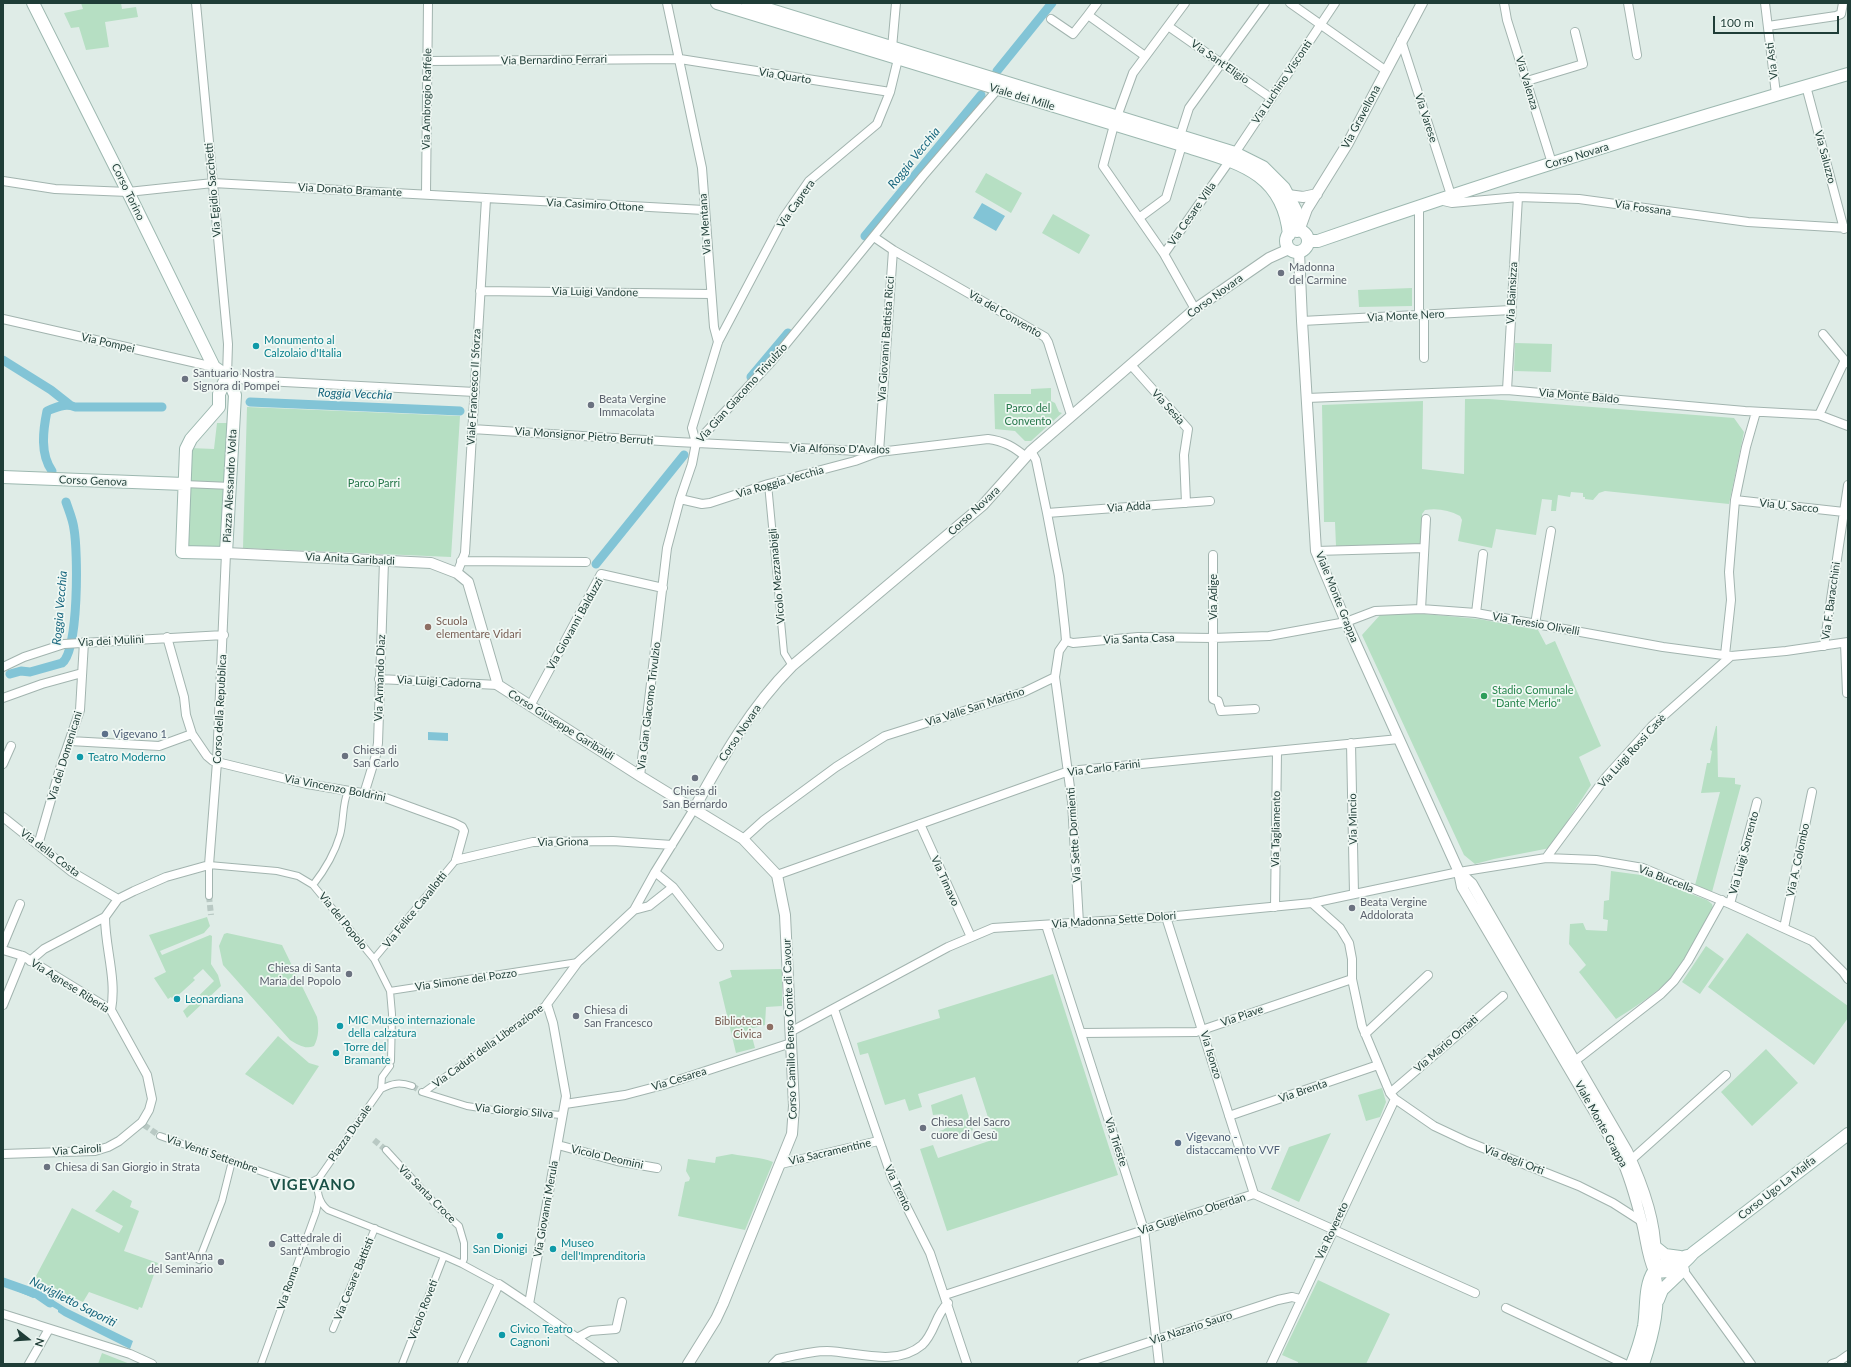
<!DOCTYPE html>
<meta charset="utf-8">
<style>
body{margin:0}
#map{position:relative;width:1851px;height:1367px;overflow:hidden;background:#dfece7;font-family:Lato,sans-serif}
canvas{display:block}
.frame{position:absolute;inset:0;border:4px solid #1f3d37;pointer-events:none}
.north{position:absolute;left:8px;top:1319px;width:40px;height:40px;-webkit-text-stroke:3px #f0f8f4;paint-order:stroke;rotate:107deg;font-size:11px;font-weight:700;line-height:16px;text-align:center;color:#1f3d37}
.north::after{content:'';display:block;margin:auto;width:14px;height:18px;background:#1f3d37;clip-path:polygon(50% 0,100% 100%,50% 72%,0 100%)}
.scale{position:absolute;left:1713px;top:16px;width:126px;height:18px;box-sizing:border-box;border:2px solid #1f3d37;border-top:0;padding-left:5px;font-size:12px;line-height:14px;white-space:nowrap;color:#1f3d37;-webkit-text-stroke:3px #f0f8f4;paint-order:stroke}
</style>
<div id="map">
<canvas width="1851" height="1367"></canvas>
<div class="frame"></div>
<div class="north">N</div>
<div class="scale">100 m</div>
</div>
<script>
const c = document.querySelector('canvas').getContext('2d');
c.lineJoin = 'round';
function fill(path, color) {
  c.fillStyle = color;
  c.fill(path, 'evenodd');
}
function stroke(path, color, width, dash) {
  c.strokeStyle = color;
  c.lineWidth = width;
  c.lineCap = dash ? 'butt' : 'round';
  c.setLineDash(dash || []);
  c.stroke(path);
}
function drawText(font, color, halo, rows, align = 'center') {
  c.font = font + ' Lato,sans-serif';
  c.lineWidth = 3.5;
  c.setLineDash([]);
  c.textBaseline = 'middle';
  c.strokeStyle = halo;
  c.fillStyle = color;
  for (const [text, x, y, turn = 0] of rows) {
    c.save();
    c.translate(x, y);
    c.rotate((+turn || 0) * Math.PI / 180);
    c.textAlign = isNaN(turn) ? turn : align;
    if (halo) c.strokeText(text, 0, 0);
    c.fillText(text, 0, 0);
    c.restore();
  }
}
fill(new Path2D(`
 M81 3H121L122 9 136 7 138 17 105 22 109 47 86 50 79 27 71 28 64 13 83 9Z
 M986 173 1022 193 1011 213 975 192Z
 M1053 214 1090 235 1079 254 1042 233Z
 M1412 288V306L1359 307 1358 290Z
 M1515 343 1552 344 1551 372 1514 371Z
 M1051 388V401L1055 403 1059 412 1062 413 1031 441H1025L1015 431 995 429 994 394H1031V389Z
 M1465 399H1489L1734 418 1744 432 1729 504 1605 491 1599 493 1593 500 1585 499V497H1583V493L1571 492 1570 497 1558 495 1556 511H1551L1552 500 1542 499 1536 535 1496 529 1492 548 1458 541 1462 520 1460 516C1449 510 1437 508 1425 510L1422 514V545L1336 546 1335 522H1324L1322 405 1423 401 1422 469 1464 474Z
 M247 407 460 416 451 557 243 548Z
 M217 423H230L223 549H185L190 448 214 449Z
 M1381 614H1425L1479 619 1538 630 1546 645 1555 641 1601 746 1579 757 1591 785 1550 848 1494 859 1475 864 1464 855 1362 635Z
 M1716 726H1717L1718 777 1735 778V784L1741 785 1712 892 1695 885 1720 792 1701 793 1707 763H1710L1712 751 1710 750Z
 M1611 871 1641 875 1707 900 1712 904 1713 908C1707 926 1682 969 1668 981 1652 996 1634 1008 1616 1019L1579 972 1586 965 1569 944 1570 924 1583 923 1586 930 1607 931 1608 920 1603 919 1604 901 1609 900Z
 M207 917 210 926 204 933 160 951 162 955 210 935 212 936 211 964 218 975 221 986 187 1018 183 1011 214 981 203 969 193 978 195 980 173 1000 171 997 168 999 154 978 166 972 149 935Z
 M227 933 282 945 317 1017C319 1027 319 1037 314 1046 305 1050 297 1044 290 1040L223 965 219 946 224 934Z
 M1747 933 1848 1006V1018L1814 1065 1708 987Z
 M1706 946 1724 959 1700 994 1682 982Z
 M782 969V1006L766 1007 765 1025 750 1029 755 1048 736 1053 719 982 732 977 730 970Z
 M1053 974 1118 1175 947 1231 920 1149 933 1145 938 1158 995 1139 975 1077 918 1094 922 1107 909 1111 905 1099 885 1105 868 1053 860 1055 857 1043 940 1018 938 1010Z
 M278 1036 309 1063 319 1066 293 1105 245 1074Z
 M1766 1049 1798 1083 1752 1126 1721 1092Z
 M1382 1088 1386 1102 1380 1117 1366 1121 1358 1095Z
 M962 1094 973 1130 942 1140 939 1131 943 1130 947 1127 946 1117 943 1114 933 1115 931 1105Z
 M1331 1133 1299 1202 1271 1189 1289 1147Z
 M732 1154C746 1157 761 1157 773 1162L745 1230 678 1216 685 1182 689 1181 690 1178 686 1171 688 1159 715 1163 716 1157Z
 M113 1190 132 1201 130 1207 139 1211 124 1251 158 1263 142 1308 139 1307 138 1310 89 1292 83 1302 44 1285 35 1278 72 1208 119 1233 123 1226 95 1211Z
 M1318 1280 1390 1314 1366 1364H1298V1362L1282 1355Z
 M102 1353 130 1364H98Z`), '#b6dfc3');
fill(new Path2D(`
 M982 203 1005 216 996 231 973 218Z
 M428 732 448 733V741L428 740Z
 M3 1279 39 1291 36 1297 33 1298 3 1285Z
 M42 1293 66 1308 133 1341 130 1349 64 1316 58 1312V1310L39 1299Z`), '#82c4d6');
stroke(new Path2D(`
 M997 71 1052 3
 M865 236 981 95
 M3 360 51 390 70 405
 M751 377 788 333
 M250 402 460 411
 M52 471C40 454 43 431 47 411 56 407 66 403 75 407H162
 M596 564 684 455
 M10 674 21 671 30 672 62 663C79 651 78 551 74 529 73 520 69 511 66 502
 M3 1282 37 1294 50 1303`), '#82c4d6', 9);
stroke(new Path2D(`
 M209 896 211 915
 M412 1086 421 1091
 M144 1125 160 1136
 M374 1140 386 1150`), '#b9c9c4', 6, [6, 3]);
const pedestrian = new Path2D(`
 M184 484 231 486
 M768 484 784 653 792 666
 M313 885C324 871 335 852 340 835 344 821 342 804 348 791
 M209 896V865L277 871 298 876 313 885 374 959 390 991 392 1014 391 1061
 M374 959 456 860
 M390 991 578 962
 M390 1066 382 1077 381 1089C393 1083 400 1082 412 1086
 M422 1092 467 1106 493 1110 562 1115
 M424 1092 547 1004
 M160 1136 291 1182 307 1184 319 1178 381 1089
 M386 1150 440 1209 459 1226 464 1243V1259L462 1264
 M319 1178C316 1189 318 1202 328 1210L444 1256 462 1264 499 1284
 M199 1260 222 1201 232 1161
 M333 1329 375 1228
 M261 1364 316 1212 319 1198
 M402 1364 444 1256`);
const minor = new Path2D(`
 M196 3 228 344 227 376 246 380 475 392
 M667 3 702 168 714 327 718 342
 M1097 3 1088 15 1145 56
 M1185 3 1133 73 1114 125 1103 166 1164 254 1195 309
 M1290 3 1385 70
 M1504 3 1507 20 1552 163
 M1628 3 1637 55
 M1765 3 1776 94
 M1051 19 1073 34 1088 15
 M1168 26 1271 98
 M1768 26 1836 16 1841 14 1843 3
 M1401 40 1451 195
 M428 61 680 59 890 92
 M1222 62 1265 3
 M1527 81 1583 64 1575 32
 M1806 86 1844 229
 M1180 136 1189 108 1218 68
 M3 181 55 189 128 192 213 183 704 210
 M426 194 428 3
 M1439 200 1452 203 1518 197 1579 199 1748 222 1848 228
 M1419 206V315
 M1139 218 1166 198 1182 145
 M893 250 1045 337 1048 342 1071 415
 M1164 254 1235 153 1335 3
 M480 291 711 294
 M1424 315V358
 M3 319 214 367
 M1302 321 1511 310
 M1823 334 1847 363
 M1131 365 1188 429 1184 455 1186 503
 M1507 390 1518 197
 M1307 398 1507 390 1745 411 1819 415 1848 426
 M1819 415 1845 360
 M472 429 677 442 879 452 988 439C1004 441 1014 447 1026 457
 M696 443 692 428 718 342 784 217 809 181 877 124 890 92 898 59 892 48 896 3
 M1031 451 1036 460 1047 513 1059 576 1065 629 1066 641 1059 651 1055 677 1072 802 1079 923
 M680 499 702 504 710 503 768 484 855 461 879 452 893 250 874 237
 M1735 500 1844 512
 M1047 513 1210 501
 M1316 551 1424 548
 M1213 555V699L1218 701 1221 711 1255 709
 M461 561 586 562
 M457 573 465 553 486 199
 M1421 609 1426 519
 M1476 613 1483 554
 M1535 624 1551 531
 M167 637 184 697 186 715 192 734 207 756 213 761 307 784 380 796 454 823 462 827 464 831 456 860
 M1066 641 1073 643 1138 637 1213 638 1269 636 1346 622 1375 611 1421 609 1476 613 1663 647 1731 656 1786 651 1848 642
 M1845 643 1847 693
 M1824 646 1848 485
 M1725 655 1731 600 1729 572 1735 500 1746 447 1756 412
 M3 667 24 657 64 644 224 635
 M379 679 498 685
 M3 698 42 684 82 673
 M530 706 601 574 663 588
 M70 741 159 746 192 734
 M1351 743 1354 894
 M3 764 11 746
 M640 776 667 548 680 499 692 464 696 443 772 361 923 176 997 90 999 86
 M364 794 376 755 378 743 384 561
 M3 817 72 872 118 899
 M920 824 971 937
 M743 839 764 820 836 767 885 736 1024 692 1055 677
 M38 845 61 765 80 710 84 642
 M1546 858 1606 777 1652 726 1731 656
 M456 860 533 842 613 841 672 845
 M655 872 673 887 719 946
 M777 875 1069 771 1399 739
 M1312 903 1340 928 1349 943 1352 959V979L1362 1026 1390 1093 1395 1099 1434 1126 1468 1142 1579 1186 1613 1203 1641 1221
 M1730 904 1757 802
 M1275 907 1277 751
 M634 910 649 906 673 887
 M105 917C105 948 117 979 111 1010
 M1166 917 1254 1194
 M1046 925 1144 1230 1159 1364
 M1784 928 1812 792
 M3 945 20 904
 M3 950 23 956 111 1010 147 1075 152 1099 149 1110 142 1122 119 1141 108 1147 95 1151 3 1154
 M30 961 44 949 105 917 118 899 134 891 166 877 209 865 217 762 226 553
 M3 1005 23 956
 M834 1009 892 1178 930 1253 967 1364
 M790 1032 948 947 993 928 1166 917 1312 903 1459 872 1546 858 1596 860 1643 868 1730 904 1812 941 1843 972 1848 979
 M1081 1033 1196 1032 1352 979
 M1365 1034 1428 975
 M1575 1061 1661 994 1674 981 1688 961 1722 900
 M1390 1093 1503 996
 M565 1104 625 1095 663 1085 791 1043
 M1229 1116 1378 1065
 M558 1145 617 1161 657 1168
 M1631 1160 1726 1075
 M781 1164 878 1141
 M1683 1270 1751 1364
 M945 1295 1254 1194 1475 1293
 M529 1304 566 1096 553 1023 547 1004 578 962 634 910 655 872 694 809
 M1506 1308 1625 1364
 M3 1314 130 1354 152 1364
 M577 1338 590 1331 616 1329 622 1302
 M29 1364 49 1329
 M462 1364 499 1284 529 1304 614 1364
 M773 1364 778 1359C793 1356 811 1351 827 1351 857 1352 896 1367 922 1345 935 1333 935 1315 948 1303
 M1082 1364 1278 1300 1292 1297 1300 1299
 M1271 1364 1395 1099
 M1832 1364 1838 1362 1848 1355`);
const tertiary = new Path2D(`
 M1288 195 1303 197 1317 194
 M1299 231 1307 209 1348 143 1422 3
 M1299 252 1302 321 1316 551 1346 622 1459 872 1462 887 1620 1155C1630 1177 1636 1199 1642 1223 1646 1239 1647 1256 1654 1271
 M226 553 431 563 457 573 468 582 498 685 640 776 743 839 777 875 785 915 794 1106 792 1134 723 1304 716 1319 688 1364
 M694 809C722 758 751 707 792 666L983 505 1031 451 1195 309 1269 258 1289 249
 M1459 872 1472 884 1627 1151C1643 1185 1661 1233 1654 1271`);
const secondary = new Path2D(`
 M33 3 128 192 214 367 227 376 235 395 226 553 182 552 186 449 191 439 219 407V394L227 376
 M717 3 1182 145C1234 162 1283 170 1289 235
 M748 3 1235 153 1263 167 1284 188 1296 211 1297 231
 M1286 241a11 11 0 1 1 22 0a11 11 0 1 1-22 0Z
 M1308 241H1318C1493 180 1670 125 1848 74
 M3 477 184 484
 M1655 1247 1665 1255 1680 1257
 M1654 1271C1672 1274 1682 1266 1693 1253L1848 1134
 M1658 1300 1662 1290 1683 1270
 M1632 1364C1637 1352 1641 1339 1644 1326 1647 1308 1644 1286 1654 1271 1660 1263 1677 1260 1687 1256
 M1643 1364C1653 1334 1661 1302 1654 1271`);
stroke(pedestrian, '#a2b4af', 8);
stroke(minor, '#a2b4af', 10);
stroke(tertiary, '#a2b4af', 12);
stroke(secondary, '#9db8b0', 14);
stroke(pedestrian, '#fff', 6);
stroke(minor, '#fff', 8);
stroke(tertiary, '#fff', 10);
stroke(secondary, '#fff', 12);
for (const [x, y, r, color] of [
 [1281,273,4,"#6b7280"],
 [256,346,4,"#0f9aa8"],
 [185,379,4,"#6b7280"],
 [591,405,4,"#6b7280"],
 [428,627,4,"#8d6e63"],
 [1484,696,4,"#2e9e5b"],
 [105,734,4,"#5c6f8a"],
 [345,756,4,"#6b7280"],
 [80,757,4,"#0f9aa8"],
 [695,778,4,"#6b7280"],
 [1352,908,4,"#6b7280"],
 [349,974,4,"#6b7280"],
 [177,999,4,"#0f9aa8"],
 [576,1016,4,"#6b7280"],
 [340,1026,4,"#0f9aa8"],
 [770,1027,4,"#8d6e63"],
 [336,1053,4,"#0f9aa8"],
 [923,1128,4,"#6b7280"],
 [1178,1143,4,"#5c6f8a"],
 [47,1167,4,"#6b7280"],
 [500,1236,4,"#0f9aa8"],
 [272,1244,4,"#6b7280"],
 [553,1249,4,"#0f9aa8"],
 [221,1262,4,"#6b7280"],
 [502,1335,4,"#0f9aa8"]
]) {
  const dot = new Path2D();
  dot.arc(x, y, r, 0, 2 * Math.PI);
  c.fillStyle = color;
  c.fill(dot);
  stroke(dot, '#f0f8f4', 1.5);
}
drawText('11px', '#1f3d37', '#f0f8f4', [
 ["Via Bernardino Ferrari",554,60,-1],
 ["Via Asti",1772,61,-97],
 ["Via Sant'Eligio",1220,62,35],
 ["Via Quarto",785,76,9],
 ["Via Luchino Visconti",1282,82,-56],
 ["Via Valenza",1527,83,73],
 ["Viale dei Mille",1022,97,17],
 ["Via Ambrogio Raffele",427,99,-89],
 ["Via Gravellona",1361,117,-62],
 ["Via Varese",1426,118,72],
 ["Corso Novara",1577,156,-17],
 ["Via Saluzzo",1825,157,75],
 ["Via Egidio Sacchetti",213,190,-95],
 ["Via Donato Bramante",350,190,3],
 ["Corso Torino",128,192,64],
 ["Via Caprera",796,204,-55],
 ["Via Casimiro Ottone",595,205,3],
 ["Via Fossana",1643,208,8],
 ["Via Cesare Villa",1192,214,-55],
 ["Via Mentana",705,224,-94],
 ["Via Luigi Vandone",595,292,1],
 ["Via Bainsizza",1512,293,-87],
 ["Corso Novara",1215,296,-36],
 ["Via del Convento",1005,314,30],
 ["Via Monte Nero",1406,316,-3],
 ["Via Giovanni Battista Ricci",886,339,-86],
 ["Via Pompei",108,343,13],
 ["Viale Francesco II Sforza",474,387,-87],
 ["Via Gian Giacomo Trivulzio",742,393,-48],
 ["Via Monte Baldo",1579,396,5],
 ["Via Sesia",1168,407,48],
 ["Via Monsignor Pietro Berruti",584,436,4],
 ["Via Alfonso D'Avalos",840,449,1],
 ["Corso Genova",93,481,2],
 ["Via Roggia Vecchia",780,482,-16],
 ["Piazza Alessandro Volta",230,486,-87],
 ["Via U. Sacco",1789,506,6],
 ["Via Adda",1129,507,-4],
 ["Corso Novara",974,511,-43],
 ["Via Anita Garibaldi",350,559,3],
 ["Vicolo Mezzanabigli",777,576,-95],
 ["Via Adige",1213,597,-90],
 ["Viale Monte Grappa",1337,597,68],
 ["Via F. Baracchini",1831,601,-82],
 ["Via Giovanni Balduzzi",575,624,-61],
 ["Via Teresio Olivelli",1536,624,10],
 ["Via Santa Casa",1139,639,-2],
 ["Via dei Mulini",111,641,-3],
 ["Via Armando Diaz",380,678,-88],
 ["Via Luigi Cadorna",439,682,3],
 ["Via Gian Giacomo Trivulzio",649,706,-83],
 ["Via Valle San Martino",975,707,-18],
 ["Corso della Repubblica",220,709,-87],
 ["Corso Giuseppe Garibaldi",561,725,32],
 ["Corso Novara",740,733,-56],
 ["Via Luigi Rossi Casè",1632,751,-48],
 ["Via dei Domenicani",65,756,-73],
 ["Via Carlo Farini",1104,768,-7],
 ["Via Vincenzo Boldrini",335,788,11],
 ["Via Mincio",1353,819,-91],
 ["Via Tagliamento",1276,829,-89],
 ["Via Sette Dormienti",1074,835,-94],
 ["Via Griona",563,842,-1],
 ["Via della Costa",50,853,37],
 ["Via Luigi Sorrento",1744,853,-75],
 ["Via A. Colombo",1798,860,-78],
 ["Via Buccella",1666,879,21],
 ["Via Timavo",945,881,66],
 ["Via Felice Cavallotti",415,910,-51],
 ["Via Madonna Sette Dolori",1114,920,-4],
 ["Via del Popolo",343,921,51],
 ["Via Simone del Pozzo",466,980,-8],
 ["Via Agnese Riberia",70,986,32],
 ["Via Piave",1242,1016,-19],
 ["Corso Camillo Benso Conte di Cavour",790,1029,-92],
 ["Via Mario Ornati",1446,1044,-41],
 ["Via Caduti della Liberazione",488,1046,-36],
 ["Via Isonzo",1211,1055,73],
 ["Via Cesarea",679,1079,-17],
 ["Via Brenta",1303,1091,-19],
 ["Via Giorgio Silva",514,1111,5],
 ["Viale Monte Grappa",1601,1124,61],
 ["Piazza Ducale",350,1133,-55],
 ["Via Trieste",1116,1142,72],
 ["Via Cairoli",77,1150,-4],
 ["Via Sacramentine",830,1152,-13],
 ["Via Venti Settembre",212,1154,19],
 ["Vicolo Deomini",607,1157,13],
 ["Via degli Orti",1514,1160,21],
 ["Via Trento",898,1188,65],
 ["Corso Ugo La Malfa",1777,1188,-38],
 ["Via Santa Croce",427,1194,45],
 ["Via Giovanni Merula",546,1209,-80],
 ["Via Guglielmo Oberdan",1192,1214,-18],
 ["Via Rovereto",1332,1231,-65],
 ["Via Cesare Battisti",354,1279,-68],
 ["Via Roma",288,1288,-71],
 ["Vicolo Roveti",423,1310,-69],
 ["Via Nazario Sauro",1191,1328,-18]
]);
drawText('11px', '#5b616d', '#f0f8f4', [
 ["Madonna",1289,267],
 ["del Carmine",1289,280],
 ["Santuario Nostra",193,373],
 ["Signora di Pompei",193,386],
 ["Beata Vergine",599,399],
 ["Immacolata",599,412],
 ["Chiesa di",353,750],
 ["San Carlo",353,763],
 ["Chiesa di",695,791,"center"],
 ["San Bernardo",695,804,"center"],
 ["Beata Vergine",1360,902],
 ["Addolorata",1360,915],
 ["Chiesa di Santa",341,968,"right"],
 ["Maria del Popolo",341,981,"right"],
 ["Chiesa di",584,1010],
 ["San Francesco",584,1023],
 ["Chiesa del Sacro",931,1122],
 ["cuore di Gesù",931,1135],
 ["Chiesa di San Giorgio in Strata",55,1167],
 ["Cattedrale di",280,1238],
 ["Sant'Ambrogio",280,1251],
 ["Sant'Anna",213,1256,"right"],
 ["del Seminario",213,1269,"right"]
], 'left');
drawText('11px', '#0d838f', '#f0f8f4', [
 ["Monumento al",264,340],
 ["Calzolaio d'Italia",264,353],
 ["Teatro Moderno",88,757],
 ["Leonardiana",185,999],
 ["MIC Museo internazionale",348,1020],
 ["della calzatura",348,1033],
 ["Torre del",344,1047],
 ["Bramante",344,1060],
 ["Museo",561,1243],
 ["dell'Imprenditoria",561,1256],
 ["San Dionigi",500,1249,"center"],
 ["Civico Teatro",510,1329],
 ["Cagnoni",510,1342]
], 'left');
drawText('11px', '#26774a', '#f0f8f4', [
 ["Parco del",1028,408],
 ["Convento",1028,421],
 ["Parco Parri",374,483]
]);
drawText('11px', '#785e54', '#f0f8f4', [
 ["Scuola",436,621],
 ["elementare Vidari",436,634],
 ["Biblioteca",762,1021,"right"],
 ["Civica",762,1034,"right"]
], 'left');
drawText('11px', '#27864d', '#f0f8f4', [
 ["Stadio Comunale",1492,690],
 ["\"Dante Merlo\"",1492,703]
], 'left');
drawText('11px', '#4e5e75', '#f0f8f4', [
 ["Vigevano 1",113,734],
 ["Vigevano -",1186,1137],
 ["distaccamento VVF",1186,1150]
], 'left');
drawText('italic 12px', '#15657d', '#f0f8f4', [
 ["Roggia Vecchia",914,158,-51],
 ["Roggia Vecchia",355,394,2],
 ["Roggia Vecchia",60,608,-85],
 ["Naviglietto Saporiti",73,1302,27]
]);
c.letterSpacing = '1px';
drawText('bold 15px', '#195046', '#f0f8f4', [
 ["VIGEVANO",313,1185]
]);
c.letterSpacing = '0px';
</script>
